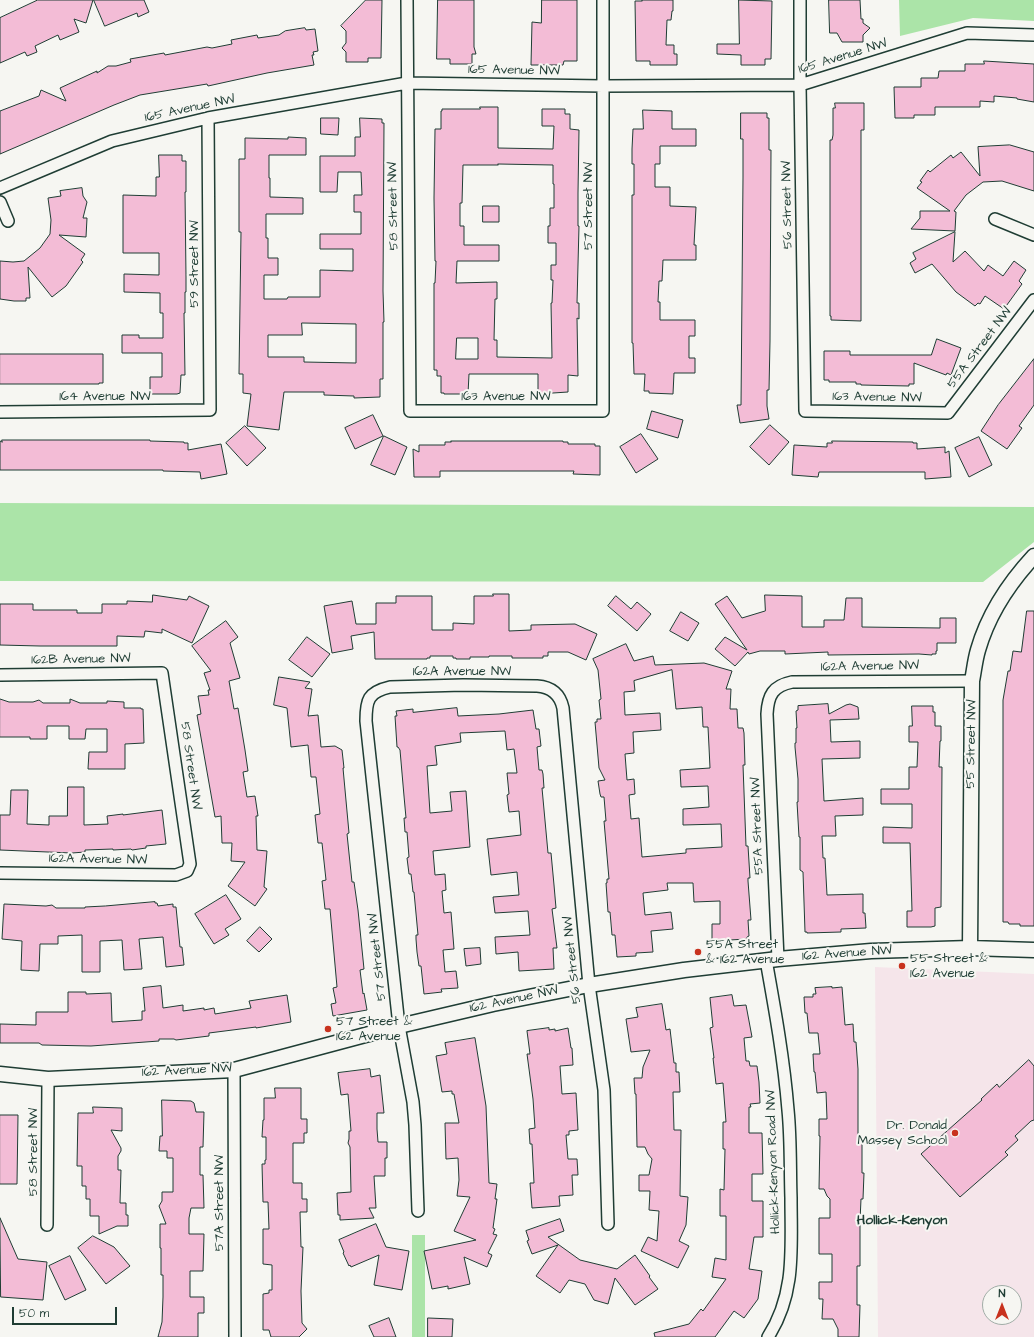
<!DOCTYPE html>
<style>
body{margin:0}
#map{position:relative;width:1034px;height:1337px;overflow:hidden;background:#f6f6f2;font-family:"Architects Daughter",sans-serif}
canvas{display:block}
.north{position:absolute;left:982px;top:1285px;width:40px;height:40px;box-sizing:border-box;background:#f6f6f2;border:1px solid #a0aca6;border-radius:50%;rotate:0deg;font-size:11px;font-weight:700;line-height:16px;text-align:center;color:#1f3d34}
.north::after{content:'';display:block;margin:auto;width:14px;height:18px;background:#c8321e;clip-path:polygon(50% 0,100% 100%,50% 72%,0 100%)}
.scale{position:absolute;left:12px;top:1307px;width:105px;height:18px;box-sizing:border-box;border:2px solid #1f3d34;border-top:0;padding-left:5px;font-size:12px;line-height:14px;white-space:nowrap;color:#1f3d34;-webkit-text-stroke:3px #f6f6f2;paint-order:stroke}
</style>
<div id="map">
<canvas width="1034" height="1337"></canvas>
<div class="north">N</div>
<div class="scale">50 m</div>
</div>
<script>
const c = document.querySelector('canvas').getContext('2d');
c.lineJoin = 'round';
function fill(path, color) {
  c.fillStyle = color;
  c.fill(path, 'evenodd');
}
function stroke(path, color, width, dash) {
  c.strokeStyle = color;
  c.lineWidth = width;
  c.lineCap = dash ? 'butt' : 'round';
  c.setLineDash(dash || []);
  c.stroke(path);
}
function drawText(font, color, halo, rows, align = 'center') {
  c.font = font + ' "Architects Daughter",sans-serif';
  c.lineWidth = 4;
  c.setLineDash([]);
  c.textBaseline = 'middle';
  c.strokeStyle = halo;
  c.fillStyle = color;
  for (const [text, x, y, turn = 0] of rows) {
    c.save();
    c.translate(x, y);
    c.rotate((+turn || 0) * Math.PI / 180);
    c.textAlign = isNaN(turn) ? turn : align;
    if (halo) c.strokeText(text, 0, 0);
    c.fillText(text, 0, 0);
    c.restore();
  }
}
fill(new Path2D(`
 M875 967 1034 974V1337H878ZM990 1293H1014V1317H990Z`), '#f5e5ea');
fill(new Path2D(`
 M899 0H1034V21L973 18 900 36Z
 M0 503 1034 507V542L983 582 0 581Z
 M412 1235H425V1337H412Z`), '#abe4a8');
const building = new Path2D(`
 M38 0H93L86 23 74 19 79 32 60 40 58 35 35 46 37 52 27 56 25 52 0 63V18Z
 M94 0H144L149 12 138 17 137 13 105 26Z
 M366 0H382L381 58H368V62H346V52L342 48 346 43V31L341 26Z
 M438 0H474V47L476 54H472V64H450V59H437Z
 M542 0H577V61H564L563 65H531L532 22 541 23Z
 M642 0H673V11H672L671 20H667L666 45H674V54H677V65H650V61H636L635 1H642Z
 M739 0 772 1 771 59H765V65H741V55L717 54V44H739Z
 M829 0H860L861 19H863V23L870 28 863 35V42H842L837 33H830Z
 M305 28 306 30 315 29 318 51 313 52 314 55H312L314 65 267 73 208 86 207 84 140 95 114 105 0 154V111L39 96 41 90 66 101 60 88 97 71V73L108 66H116L131 62 130 59 164 53 165 55 207 47 212 48 232 44 231 40 257 35 258 38 279 35 285 31Z
 M984 61 1034 64V102L1017 99V98L994 96V102L980 101V107H935V115H914V118H895L894 87H921V78H938L939 71H965V64H984Z
 M835 103H864V130H861V321L831 320V316H830V140H832L833 135V108H835Z
 M480 107H498V148L553 149 554 126H542V109H565V114H570V129L579 130 578 193V226H579L577 303H579V319L577 318 578 376 568 375V392L538 394V374H469L468 394H444V393H441V376H437V370H434V283H435L436 261H435L434 198 435 130V129H441V111H442V109H480ZM498 164 553 165V184H554V208H550V226H548V243H556V265H551V280H553L552 303H551L552 358 497 357V340H494L495 299H497V282L456 283 457 261H499V245H464V226H460V203H462L463 165H498ZM457 338H478V359H456Z
 M643 110 672 111V129H696V146H660V164H655V187H670V206L696 207 694 245H696V260H663L662 281H659L658 302H660V320H695V336H689V358H695V373H674L673 394 649 393V391H644L645 374H634L633 343H632V195H634V164H632V149L633 129H643Z
 M741 113H767V118H769V150H771L770 341 769 390H767V406L769 419 740 423 737 405H741L743 177V139H741Z
 M321 118H339L338 135 321 134Z
 M360 118 382 119V123H384L383 291 384 322H383V379H380V397L354 398V396L324 395V392H284L279 430 247 426 251 394 243 393V374H239L241 232H239V159H245V138L288 139V137L306 138V155H269V178H270V197L303 198V214H266V238H268V258H278V275H264V299H287L288 297H320V270L353 271V249H320V234H361V212H354V195H362L361 172H338L337 192H320V156H355V137H360ZM302 323 356 324V363L304 362V357H268V335H302Z
 M1010 145 1034 152V191L1002 181 983 182 966 195 954 211 956 212 955 231 911 229 920 218V211H950L917 188 922 182 920 181 928 170 930 172 951 155 953 158 961 152 980 176 978 147Z
 M159 155H182V161H186V192H185L186 277V292H185V313H184L185 375H181L180 393 177 394H150V377H162V353H122V335H139V338H163V313H160V293L124 292V274L159 275V253H123V195L156 196V177H159Z
 M82 188 83 196 87 202 83 218H87L86 237 59 235 85 254 81 260 83 262 66 286 52 297 28 267 30 298H26V301H14L0 299V261L13 262 24 261 40 248 50 234 51 220 48 198 61 196 60 191Z
 M483 206H499V222H483Z
 M955 232 953 262 965 251 984 271 988 265 1003 276 1014 261 1026 270 1019 281 1022 284 1004 309 985 296 980 304 978 303 975 306 956 292 932 264 915 273 910 263 916 259 913 253Z
 M937 339 961 348 951 375 947 373 946 375 914 363V384H909V386L861 385V384H856V382H829V380H824V351H850V355H931Z
 M0 354H103V383H99V384H0Z
 M1034 359V405L1019 426 1022 428 1007 449 981 431 998 405Z
 M652 411 683 420 678 438 647 429Z
 M373 415 383 436 355 449 345 428Z
 M770 425 789 442 769 465 750 447Z
 M245 426 266 448 247 466 226 443Z
 M641 434 658 459 636 473 620 447Z
 M384 436 407 447 395 475 371 465Z
 M979 437 992 465 969 477 955 448Z
 M2 440H150V441L184 442V443H188V450L221 444 227 474 201 479 200 472 163 471V470H0V441L2 442Z
 M451 441H563V442H568V444H595V446H600V475L573 474 574 471H440V477H414L413 449 419 452V445H445V442H451Z
 M832 441 913 442V443H917V449L945 447V453L949 451 951 477 925 479V472H819L818 477 792 475 794 445 827 447V443H832Z
 M493 594H509V631L531 630V625L575 624 597 634 586 660 568 652H548V656H543V658H512V656H489V657H470V659H456V658H453V656H430V658H427V659H375L374 632 351 636 353 649 332 653 324 606 352 601 356 624H376V603H396V596H432V630H453V623L474 624V596H493Z
 M153 595 187 600 189 596 209 606 192 643 162 629V633L145 631 144 637 117 636V646H40L0 645V604H33V610H77V613H102V604H127V601L152 602Z
 M765 595 802 596V627H824V620H844L846 598H862V627L940 628V618H956V643H937V651H936V654H932V655L919 654 828 655V652L785 654V651H760L749 654 748 652 735 666 715 649 725 637 747 650 715 604 727 596 742 618 765 611Z
 M616 596 631 609 637 602 651 614 637 631 608 606Z
 M1027 611H1034V926H1020V924H1009L1008 922H1003V700L1008 671H1010L1013 651 1021 652Z
 M681 612 699 623 688 641 670 631Z
 M226 621 238 637 230 643 240 678 229 681 234 709 238 708 245 750 248 771 243 772 247 797 255 796 258 816H256L257 850 267 851 264 887 267 889 255 906 228 886 245 862 231 861 232 843H222L221 816 215 817 197 715 201 714 198 696 209 695 208 690H210L204 673 211 671 192 646Z
 M307 637 330 654 312 677 289 660Z
 M626 644 634 661 653 656 655 665 704 663 732 671 726 689H731L730 709H737L738 728H743L744 733 745 765H743L746 846H748L750 878H748V881L751 920H748L749 936 747 937V939L712 941V924H720V901L694 902 693 883H667L668 890 643 893 645 915 671 912 673 929 651 931 653 952 636 953V956L617 957 615 935H612L610 912H608L606 883H607V879H609L604 821H606L604 797H601L600 794 598 781 605 780 599 768 595 722H597V719H601L599 700 601 699 598 670 593 659ZM672 670 676 709 702 707 703 727H708L709 747 710 768 680 770 681 787 708 786 709 807 683 809V825L721 824 722 847 686 849V853L642 857 639 818 631 819 629 795 635 794 634 779 627 780 625 754 634 753 633 732 661 730 660 713 625 715 624 692 635 691 634 681Z
 M279 677 310 682 305 688 312 689 308 716 318 715 321 747 335 746 342 750 344 768H343L349 833 347 834 352 882H354L358 910 364 969 360 970 363 994 364 993 367 1010 333 1016 331 1004 336 1003 333 988 337 987 330 909H325L322 881 326 880 322 843H318L315 815 320 814 316 777H311L308 745 291 747 287 708 274 705Z
 M0 699 9 702H33L39 700 43 703H70V699L80 703H107V701L124 702V708H141V709H143L144 743 125 744V769H88L89 752H107V729H86L85 739H69V726H47V739H30V737H0Z
 M828 704 829 714 846 705 850 704 858 707 859 719 830 720 831 742 860 741V758L822 759 824 801 863 798V815L835 816 836 836H822L823 858H825L827 895 863 894V913H865L866 928 841 929V932L807 933V932H805L803 872 800 870V837H799L797 802H798V779L795 747V743H796V728H797L796 711 798 710V706Z
 M912 706H933V712H935V726H941V741H940L939 767H942L941 907 935 908V926L931 927H907V911H912L910 843H883V827L912 828V804H881V789H909V767H917L918 742H909V726H912Z
 M457 708 458 716 499 714 533 710 536 729H539L541 746 537 747 539 770H542L543 774 544 788H542L548 853H551L554 885 556 908 552 909 557 948H553L554 969 519 971 518 952 496 954 495 937 530 935 528 911 495 913 493 897 519 895 517 872 491 875 487 839 521 835 519 811 509 812 507 795 509 794 507 773H517L514 749 507 750 505 731 460 733 461 742 435 746 437 765 427 766 430 813 452 811 450 792 466 791 470 847 433 851 435 875 445 874 446 890 442 891 444 913 451 912 454 949 443 950 445 972 456 971 458 988 441 989 442 992 424 994 421 966H419L417 952 416 939V935H418L414 892H413L411 874H409L407 858 409 857 407 832H405L404 818H406L404 796 400 750 398 747H397L395 716H397L396 711 413 709V712Z
 M68 787H84V825L108 824 107 816 123 814V815L162 810 166 844 146 846V848L132 850 131 849 113 850V849L85 850V852L72 853 0 850V815H10L11 790H28L27 824 49 825V816H67Z
 M226 895 241 919 225 929 229 935 214 944 195 914Z
 M155 902V903H157L158 906 173 904V907H176L180 947H182L184 965 166 967 163 937 139 939 142 969 124 970 122 940 100 941V972H82V935L58 936V944H40L39 971 21 970 22 941 2 939 4 904 46 906 52 905 56 908H85V907L105 906Z
 M260 927 272 939 259 952 247 941Z
 M480 948 481 964 466 966 464 949Z
 M161 986 163 1008 183 1005V1011L204 1008V1010L214 1008 215 1014 251 1008 249 1001 287 995 291 1022 256 1028V1027L209 1033V1036L176 1040 174 1039H159V1041L91 1046 42 1045 39 1043H0V1024L36 1025V1012H68V992H86V994L111 993 112 1022 142 1020V1011H145L143 988Z
 M832 987V988L842 987 845 1025 853 1024 854 1042H856L858 1069V1140H862V1173H864L863 1199H861L860 1221V1266H857V1305H860L859 1337H838V1329L833 1319H822L823 1299H819V1282H832V1254H819V1218H830V1199L827 1196 824 1189H819L820 1136H819V1119H827L826 1092 817 1093 815 1072H814L813 1054H820L818 1033H809L807 1013H805L804 997H813V994H816L815 988Z
 M732 995 734 1006 746 1005 752 1037 744 1038 746 1061H749L750 1066H757L759 1082 760 1103 750 1104 751 1107H749V1133H762L763 1174H752V1201H763V1237H754L749 1269 762 1271 758 1299 744 1318 734 1311 715 1337H655L654 1333 689 1324 701 1309 703 1311 726 1279 712 1277 715 1258 726 1260V1216H720V1189L724 1190 725 1149H723V1122H726L723 1083 716 1084 713 1058H714L710 1028 713 1027 710 998Z
 M662 1004 666 1030 670 1029 674 1063H676V1072H679L680 1092H673L674 1130H681L680 1196 688 1197 686 1225 679 1241 689 1246 678 1268 641 1251 648 1237 657 1241 659 1211 649 1210 650 1191H639V1175H649L652 1159 648 1154 645 1147H637L636 1094H635L634 1078H642L643 1067 650 1050 631 1052 626 1019 638 1017 636 1008Z
 M549 1028V1030L555 1029V1031L568 1028 571 1048H572L573 1065 560 1066 562 1094 576 1093 578 1130 569 1131V1135H566L568 1159H577L578 1175H572L573 1195 559 1196 560 1206 532 1208 530 1183H534L532 1144H530L529 1129 535 1128 533 1099 527 1054H530L527 1031Z
 M475 1038 486 1106 489 1183 497 1184 495 1199H497L493 1228 495 1229 493 1234 497 1235 488 1253 492 1255 487 1267 464 1257 470 1284 448 1289V1286L432 1289 424 1251 476 1240 454 1231 470 1197 457 1196 459 1180 458 1158 446 1159 445 1123H459L454 1094H452V1091L442 1092 436 1056 447 1054 445 1043Z
 M1029 1060 1034 1066V1120L1031 1121 1015 1136 1018 1140 1005 1152 1008 1155 960 1197 921 1154 982 1100 981 1099 997 1084 999 1087Z
 M370 1069 371 1077 380 1075 384 1113H377V1129L378 1142H387V1158H385V1176H374L376 1208H369L374 1218 340 1220V1215H338L337 1193 351 1192 350 1147 348 1143 349 1139V1131H351L348 1094 341 1095 338 1073Z
 M275 1088H301V1119H307V1133H304V1143H293V1183H302V1199H307V1212H300L301 1247H303L301 1291 302 1323 307 1329 299 1337H271L269 1330H263V1294L269 1293V1290H272V1265L263 1264V1229H269L268 1202H263L262 1164H265V1160H266V1137H262L263 1120H264V1098H275Z
 M162 1100 191 1101 194 1103 196 1112H204L203 1147H200V1175H203L204 1208H191L189 1218V1234H204L203 1271H190V1297H204V1313H198V1337H158L162 1322 163 1297V1275H161V1248H160V1224H166L159 1206 162 1201V1192H173V1158H167V1151H159L160 1136H162Z
 M93 1107 122 1108V1131L111 1130 121 1148V1151L118 1156V1170H121L120 1203H126V1215H128V1226H117L99 1234V1216H90V1199H86V1186H82V1166H77L78 1113H93Z
 M0 1115H18L17 1184H0Z
 M0 1218 18 1259 47 1262 43 1300 1 1297Z
 M560 1219 564 1231 548 1237 580 1260 617 1269 635 1255 650 1276 649 1277 658 1289 635 1305 615 1278 608 1304 594 1300 585 1284 569 1280 560 1293 536 1276 558 1245 532 1254 527 1241 529 1240 526 1231Z
 M376 1224 386 1247 409 1251 402 1290 374 1285 379 1255 351 1267 350 1265 349 1266 343 1253 344 1252 339 1240Z
 M93 1236 114 1247 130 1266 106 1284 78 1248Z
 M70 1256 86 1290 65 1300 49 1266Z
 M389 1318 396 1337H374L369 1326Z
 M428 1318 453 1319 452 1337H428Z`);
fill(building, '#f3bcd6');
stroke(building, '#1f3d34', 1);
const minor = new Path2D(`
 M407 0 410 411H603V0
 M800 0V85L805 411 948 413 1034 300
 M0 188 112 141 208 118 407 83 603 86 800 85 967 33 1034 35
 M0 202 8 221
 M995 219 1034 235
 M0 412 210 410 208 118
 M0 675 162 673 190 864 187 871 176 875 0 873
 M778 959 767 714C768 695 773 686 792 682L972 681
 M766 960C775 1010 784 1060 788 1110 791 1140 790 1169 791 1198 791 1248 796 1294 768 1337
 M234 1070 235 1337
 M418 1211 415 1125 413 1102 399 1026 366 721C366 700 368 692 390 687L463 685 537 686C551 687 560 694 563 708L589 985 604 1090 608 1224
 M47 1225 48 1079`);
const tertiary = new Path2D(`
 M970 948 972 681C974 671 975 660 978 650 988 615 1009 583 1034 556
 M0 1074 48 1079 234 1070 399 1026 493 1004 589 985 684 970 778 959 871 951 970 948 1034 950`);
stroke(minor, '#1f3d34', 14);
stroke(tertiary, '#1f3d34', 17);
stroke(minor, '#f6f6f2', 11);
stroke(tertiary, '#f6f6f2', 14);
for (const [x, y, r, color] of [
 [698,952,4,"#c8321e"],
 [902,966,4,"#c8321e"],
 [328,1029,4,"#c8321e"],
 [955,1133,4,"#c8321e"]
]) {
  const dot = new Path2D();
  dot.arc(x, y, r, 0, 2 * Math.PI);
  c.fillStyle = color;
  c.fill(dot);
  stroke(dot, '#f6f6f2', 1.5);
}
drawText('13px', '#1f3d34', '#f6f6f2', [
 ["165 Avenue NW",843,57,-17],
 ["165 Avenue NW",514,71,1],
 ["165 Avenue NW",190,109,-12],
 ["56 Street NW",788,205,-91],
 ["58 Street NW",394,206,-91],
 ["57 Street NW",589,206,-90],
 ["59 Street NW",195,264,-90],
 ["55A Street NW",980,348,-53],
 ["164 Avenue NW",105,397],
 ["163 Avenue NW",506,397],
 ["163 Avenue NW",877,398,1],
 ["162B Avenue NW",81,660,-1],
 ["162A Avenue NW",870,667,-1],
 ["162A Avenue NW",462,672],
 ["55 Street NW",972,744,-89],
 ["58 Street NW",190,766,82],
 ["55A Street NW",758,826,-92],
 ["162A Avenue NW",98,860,1],
 ["162 Avenue NW",847,954,-4],
 ["57 Street NW",378,957,-96],
 ["56 Street NW",573,960,-96],
 ["162 Avenue NW",514,1000,-12],
 ["162 Avenue NW",187,1071,-3],
 ["58 Street NW",34,1152,-90],
 ["Hollick-Kenyon Road NW",774,1162,-92],
 ["57A Street NW",220,1203,-90]
]);
drawText('13px', '#1f3d34', '#f6f6f2', [
 ["55A Street",706,945],
 ["& 162 Avenue",706,960],
 ["55 Street &",910,959],
 ["162 Avenue",910,974],
 ["57 Street &",336,1022],
 ["162 Avenue",336,1037],
 ["Dr. Donald",947,1126,"right"],
 ["Massey School",947,1141,"right"]
], 'left');
drawText('bold 14px', '#1f3d34', '#f6f6f2', [
 ["Hollick-Kenyon",902,1221]
]);
</script>
